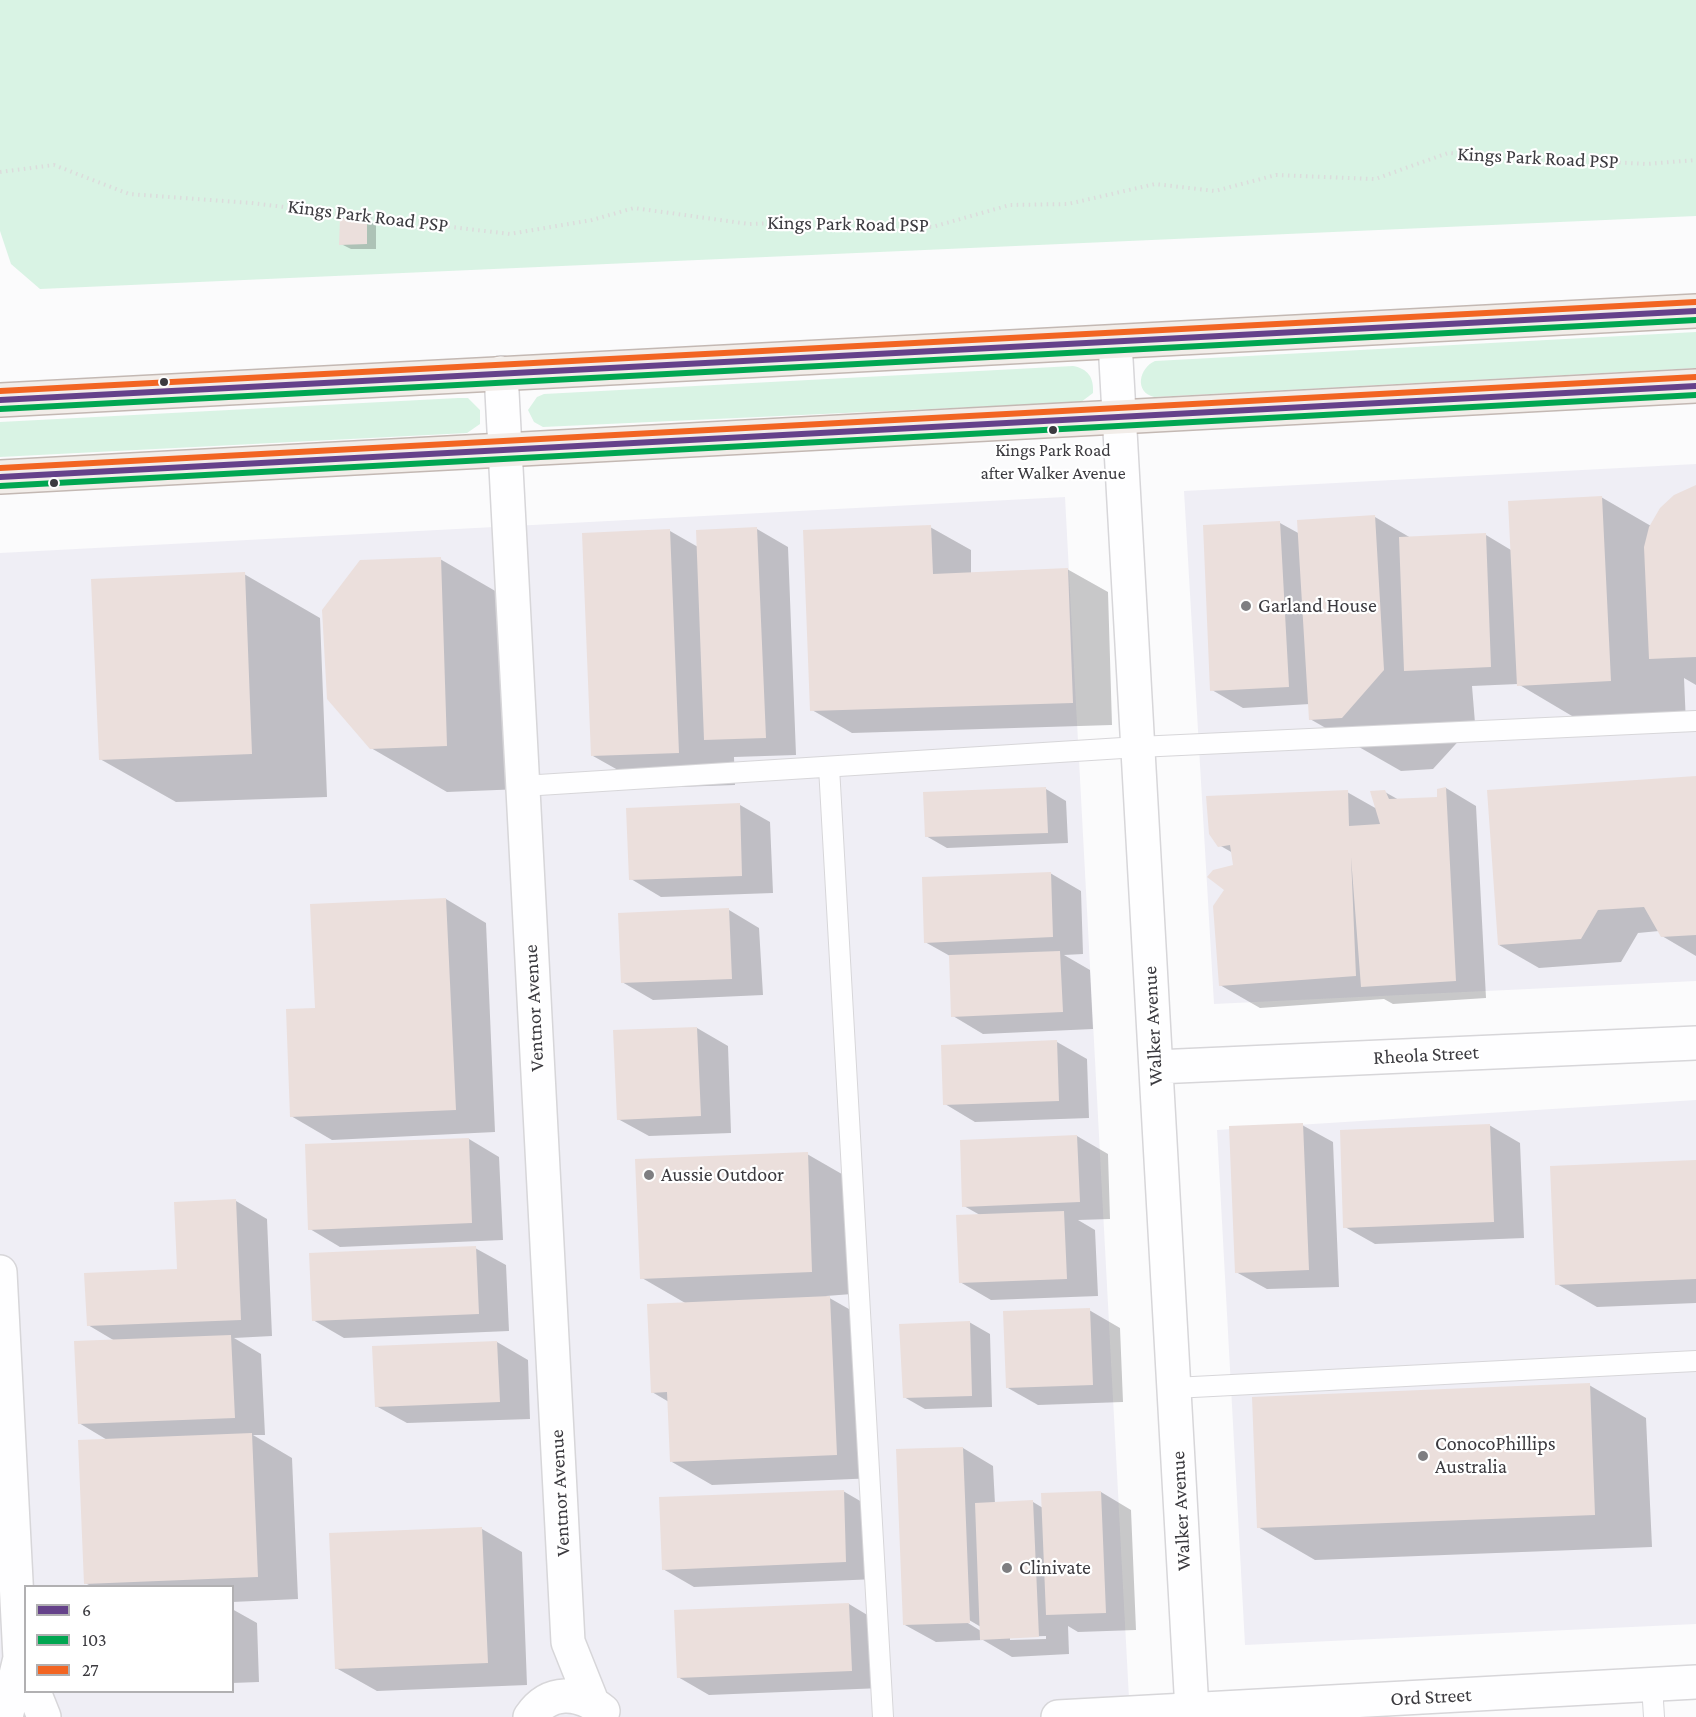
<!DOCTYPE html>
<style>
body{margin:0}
#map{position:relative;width:1696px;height:1717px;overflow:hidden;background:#fbfbfc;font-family:"Crimson Pro",serif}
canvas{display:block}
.legend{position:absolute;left:24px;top:1585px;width:210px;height:108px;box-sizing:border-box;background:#fff;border:2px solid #b1b0b2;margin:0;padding:8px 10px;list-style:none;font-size:18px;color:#3b3a3f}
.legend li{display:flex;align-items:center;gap:12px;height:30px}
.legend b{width:30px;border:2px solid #b1b0b2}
</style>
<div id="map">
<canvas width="1696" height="1717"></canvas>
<ul class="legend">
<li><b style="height:8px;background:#65428a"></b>6</li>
<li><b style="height:8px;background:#00a651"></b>103</li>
<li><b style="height:8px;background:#f26522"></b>27</li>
</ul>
</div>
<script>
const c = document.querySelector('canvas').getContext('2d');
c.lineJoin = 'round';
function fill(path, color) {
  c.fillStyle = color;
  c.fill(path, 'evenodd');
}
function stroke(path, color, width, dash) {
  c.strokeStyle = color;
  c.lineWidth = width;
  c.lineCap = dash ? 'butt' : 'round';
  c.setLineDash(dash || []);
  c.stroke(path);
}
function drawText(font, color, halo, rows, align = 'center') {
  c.font = font + ' "Crimson Pro",serif';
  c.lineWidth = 4.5;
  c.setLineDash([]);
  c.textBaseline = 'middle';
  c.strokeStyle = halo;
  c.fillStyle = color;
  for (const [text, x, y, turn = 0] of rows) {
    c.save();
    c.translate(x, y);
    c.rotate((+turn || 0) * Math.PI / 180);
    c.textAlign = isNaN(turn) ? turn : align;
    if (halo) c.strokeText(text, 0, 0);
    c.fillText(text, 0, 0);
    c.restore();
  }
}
fill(new Path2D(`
 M1696 464V981L1214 1004 1184 491Z
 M1065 497 1130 1717H0V553ZM26 1586H232V1692H26Z
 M1696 1100V1624L1245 1645 1217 1130Z`), '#efeef5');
fill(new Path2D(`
 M0 0H1696V216L40 289 11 264 0 231Z
 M1696 332V368L1154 397C1134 392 1139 368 1155 361Z
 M1073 366C1088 369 1094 377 1093 393L1081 402 543 427 534 422 528 410 537 397 544 394Z
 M458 398H468L480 410V424L467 433 0 457V422Z`), '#d9f3e4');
fill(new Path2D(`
 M366 219 376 225V249H351L341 244Z
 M1696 487V685L1684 678 1686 724 1594 729 1518 684 1472 686 1475 723 1433 769 1401 771 1310 719V704L1243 708 1212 690 1280 523 1300 534 1375 517 1411 538 1486 535 1511 550 1601 497 1651 526Z
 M930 527 971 550V573L1067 569 1108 592 1112 725 852 733 812 710Z
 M757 529 788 547 796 755 734 757 735 785 650 788 593 756 670 531 698 547Z
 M440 559 516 603 522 789 447 792 371 748Z
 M244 574 320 618 327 797 176 802 100 759Z
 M1696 777V956L1662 936 1659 931 1638 933 1621 962 1539 968 1499 945Z
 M1446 788 1476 806 1486 998 1393 1004 1384 999 1260 1008 1220 985 1227 890 1235 866 1233 853 1219 845 1347 792 1377 809 1385 792 1399 800 1438 798Z
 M1046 789 1066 801 1068 843 947 848 926 836Z
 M740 805 770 822 773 893 661 897 631 879Z
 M1050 873 1081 891 1083 954 1064 955 1090 970 1093 1029 983 1034 953 1016 950 956 925 942Z
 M446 899 486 923 495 1132 332 1140 291 1116 316 1009Z
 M729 910 759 928 763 995 653 1000 622 982Z
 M697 1028 728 1046 731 1133 649 1136 618 1119 614 1032Z
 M1057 1042 1087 1059 1089 1118 975 1122 945 1104Z
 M1302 1125 1333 1142 1339 1287 1267 1289 1236 1272Z
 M1489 1125 1520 1143 1524 1238 1375 1244 1345 1227Z
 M1077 1136 1108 1154 1110 1219 1078 1220 1095 1230 1098 1296 991 1300 960 1282 980 1215 964 1206Z
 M469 1139 499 1157 503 1240 340 1247 310 1229Z
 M807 1154 847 1177 852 1294 826 1296 870 1321 876 1478 712 1485 672 1462 669 1402 652 1392 687 1304 642 1278Z
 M1696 1161V1303L1597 1307 1557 1284Z
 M236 1201 267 1219 272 1336 234 1338 261 1354 265 1435H253L292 1458 298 1599 232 1602V1586H91L85 1583 109 1441 79 1423 115 1341 88 1325 178 1270 176 1203Z
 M475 1248 506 1265 509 1331 344 1338 313 1320Z
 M1089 1310 1120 1328 1123 1402 1038 1405 1008 1388Z
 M969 1322 990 1334 992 1407 925 1409 904 1397Z
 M497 1342 528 1360 530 1419 407 1423 376 1406Z
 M1589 1385 1646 1418 1652 1547 1315 1560 1258 1527Z
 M963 1448 993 1466 995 1504 1033 1502 1043 1508 1101 1492 1131 1510 1136 1630 1078 1632 1068 1626 1069 1654 1012 1657 983 1640 936 1642 905 1625ZM964 1617 981 1627V1631L963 1620ZM1046 1636V1639L1010 1640V1637Z
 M843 1491 874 1509 876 1579 694 1587 663 1569Z
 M482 1529 522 1552 527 1685 377 1691 336 1668Z
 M849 1604 879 1622 882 1688 709 1695 678 1677Z
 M232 1609 257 1623 259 1682 232 1683Z`), '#0003');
fill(new Path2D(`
 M340 218H367V244L339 245Z
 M1696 485V657L1649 659 1644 547 1649 527 1660 508 1674 495Z
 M1602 496 1611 681 1517 686 1508 501Z
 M1375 515 1384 670 1342 718 1309 720 1297 520Z
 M1280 521 1289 687 1210 691 1203 525Z
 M931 525 933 574 1068 568 1073 703 810 711 803 530Z
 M757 527 766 738 704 740 696 530Z
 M670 529 679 753 591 756 582 533Z
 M1486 533 1491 667 1404 671 1399 537Z
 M441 557 447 746 370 749 327 699 322 610 360 560Z
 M245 572 252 754 99 760 91 579Z
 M1696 776V935L1661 937 1644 907 1598 910 1581 939 1498 945 1487 790Z
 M1046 787 1048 833 925 837 923 792Z
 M1446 787 1456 981 1361 987 1351 857 1356 976 1219 986 1213 906 1224 890 1207 877 1213 870 1233 865 1230 845 1218 847 1209 834 1206 796 1348 790 1349 826 1380 824 1370 791 1385 790 1389 799 1437 797V789Z
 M740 803 742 876 629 880 626 808Z
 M1051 872 1053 937 924 943 922 877Z
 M446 898 456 1110 290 1117 286 1009 315 1008 310 904Z
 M729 908 732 979 621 983 618 913Z
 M1060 951 1063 1012 951 1017 949 955Z
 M697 1027 701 1116 617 1120 613 1030Z
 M1057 1040 1059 1101 943 1105 941 1045Z
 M1303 1123 1309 1270 1235 1273 1229 1126Z
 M1490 1124 1494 1222 1343 1228 1340 1130Z
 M1077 1135 1080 1202 962 1207 960 1140Z
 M469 1138 472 1223 308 1230 305 1144Z
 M808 1152 812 1272 640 1279 635 1159Z
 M1696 1160V1279L1555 1285 1550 1166Z
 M236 1199 241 1320 87 1326 84 1273 177 1269 174 1202Z
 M1064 1211 1067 1279 959 1283 956 1215Z
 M476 1246 479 1314 312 1321 309 1253Z
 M830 1296 837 1455 670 1462 667 1392 651 1393 647 1304Z
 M1090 1308 1093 1385 1006 1388 1003 1311Z
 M970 1321 972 1396 903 1398 899 1324Z
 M231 1335 235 1418 78 1424 74 1341Z
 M497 1341 500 1402 375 1407 372 1346Z
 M1590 1383 1595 1515 1257 1528 1252 1397Z
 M252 1433 258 1577 84 1584 78 1440Z
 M963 1447 970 1623 903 1625 896 1449Z
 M844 1490 846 1562 662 1570 659 1497Z
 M1101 1491 1106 1613 1046 1615 1041 1493Z
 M1033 1500 1039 1637 980 1640 975 1503Z
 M482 1527 488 1663 335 1669 329 1533Z
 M849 1603 852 1671 677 1678 674 1610Z`), '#ebdfdc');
const service = new Path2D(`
 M829 767 883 1717
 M523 786 1138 747 1696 721
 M1174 1388 1696 1361
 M1652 1685 1654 1717`);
const minor = new Path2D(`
 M1115 342 1192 1710
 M1156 1067 1696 1043`);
const tertiary = new Path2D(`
 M501 373 568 1642 592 1702
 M0 1272 20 1658 6 1717
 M34 1692 44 1717
 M530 1717C549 1689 579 1691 603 1711
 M1058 1717 1696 1682`);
const primary = new Path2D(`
 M0 400 1696 311
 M0 477 1696 386`);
stroke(service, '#d7d6d9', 22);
stroke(minor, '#d7d6d9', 36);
stroke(tertiary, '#d7d6d9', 36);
stroke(primary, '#c3b8b3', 36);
stroke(new Path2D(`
 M0 172 54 165 129 194 251 203 510 234 592 220 634 208 749 224 833 221 932 227 1010 205 1068 204 1155 184 1215 191 1276 175 1375 179 1448 153 1646 164 1696 160`), '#dcdcdc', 4, [1.5, 4.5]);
stroke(service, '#fefeff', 20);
stroke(minor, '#fefeff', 33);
stroke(tertiary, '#fefeff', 33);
stroke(primary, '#f2ede9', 33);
stroke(new Path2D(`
 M0 400 1696 311
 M0 477 1696 386`), '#65428a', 6);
stroke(new Path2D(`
 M0 409 1696 320
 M0 486 1696 395`), '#00a651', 6);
stroke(new Path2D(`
 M0 391 1696 302
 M0 468 1696 377`), '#f26522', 6);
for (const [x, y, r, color] of [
 [164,382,5,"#3b3a3f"],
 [1053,430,5,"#3b3a3f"],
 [54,483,5,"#3b3a3f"],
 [1246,606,6,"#7e7e81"],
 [649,1175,6,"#7e7e81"],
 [1423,1456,6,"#7e7e81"],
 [1007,1568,6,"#7e7e81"]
]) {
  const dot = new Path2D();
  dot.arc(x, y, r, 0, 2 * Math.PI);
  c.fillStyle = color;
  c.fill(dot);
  stroke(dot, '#fff', 2);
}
drawText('18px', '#3b3a3f', '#fff', [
 ["Kings Park Road",1053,450],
 ["after Walker Avenue",1053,473]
]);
drawText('20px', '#3b3a3f', '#fff', [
 ["Kings Park Road PSP",1538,158,3],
 ["Kings Park Road PSP",368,216,7],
 ["Kings Park Road PSP",848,224,1],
 ["Ventnor Avenue",534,1008,-93],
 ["Walker Avenue",1153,1026,-93],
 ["Rheola Street",1426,1055,-3],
 ["Ventnor Avenue",560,1493,-93],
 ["Walker Avenue",1181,1511,-93],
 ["Ord Street",1431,1697,-3]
]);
drawText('20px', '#3b3a3f', '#fff', [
 ["Garland House",1258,606],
 ["Aussie Outdoor",661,1175],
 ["ConocoPhillips",1435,1444],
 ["Australia",1435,1467],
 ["Clinivate",1019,1568]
], 'left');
</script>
